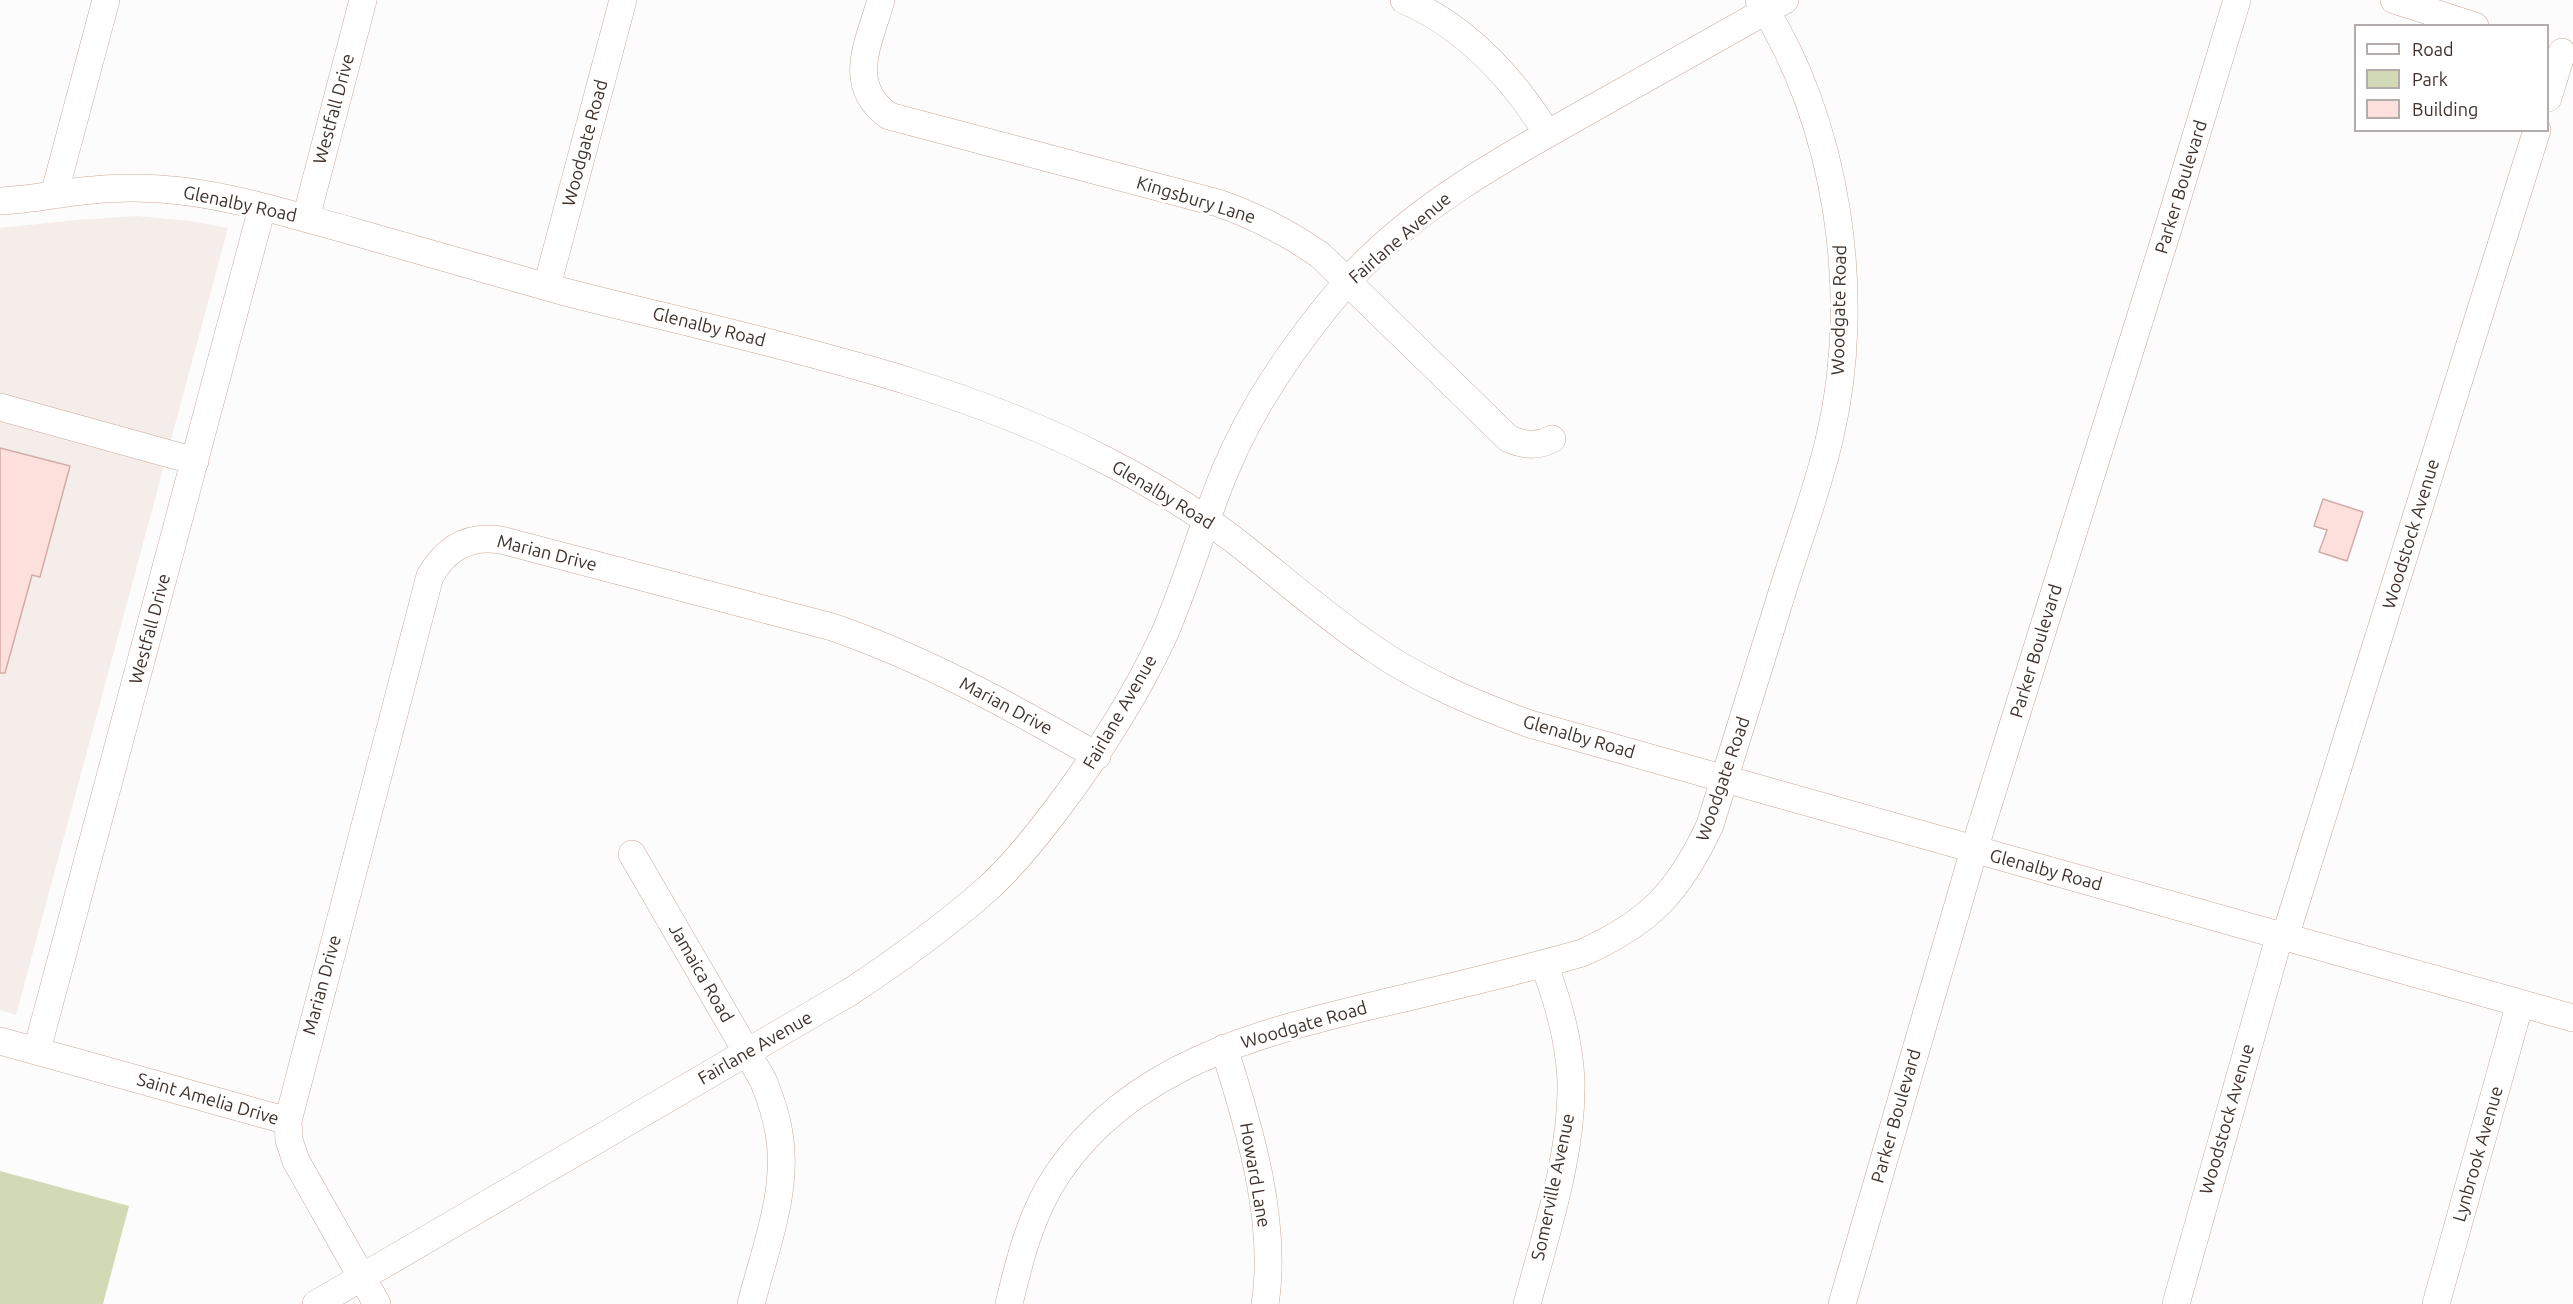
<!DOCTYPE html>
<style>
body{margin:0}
#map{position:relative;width:2573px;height:1304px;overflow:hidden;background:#fcfcfc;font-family:Ubuntu,sans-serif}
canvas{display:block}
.legend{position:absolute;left:2354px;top:24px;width:195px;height:108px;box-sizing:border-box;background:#fff;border:2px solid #b2adab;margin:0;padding:8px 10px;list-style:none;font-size:18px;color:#3f322c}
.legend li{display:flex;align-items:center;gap:12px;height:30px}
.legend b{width:30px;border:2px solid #b2adab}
</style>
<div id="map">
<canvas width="2573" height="1304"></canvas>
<ul class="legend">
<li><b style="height:8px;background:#fff"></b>Road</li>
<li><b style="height:16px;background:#d2dab5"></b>Park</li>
<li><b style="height:16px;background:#fde0db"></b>Building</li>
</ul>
</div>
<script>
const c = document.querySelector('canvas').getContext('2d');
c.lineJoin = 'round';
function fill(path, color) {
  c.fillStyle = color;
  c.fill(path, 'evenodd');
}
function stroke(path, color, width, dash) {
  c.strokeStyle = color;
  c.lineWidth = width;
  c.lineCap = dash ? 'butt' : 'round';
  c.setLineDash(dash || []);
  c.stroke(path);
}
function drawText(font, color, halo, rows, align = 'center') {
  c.font = font + ' Ubuntu,sans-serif';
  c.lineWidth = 6;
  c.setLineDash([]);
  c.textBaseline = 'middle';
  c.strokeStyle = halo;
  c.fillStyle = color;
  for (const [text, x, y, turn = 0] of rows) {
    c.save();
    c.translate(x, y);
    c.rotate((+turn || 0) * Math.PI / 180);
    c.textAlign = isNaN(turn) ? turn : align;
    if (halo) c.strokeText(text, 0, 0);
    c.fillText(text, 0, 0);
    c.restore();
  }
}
fill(new Path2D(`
 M137 216 189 221 228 228 16 1015 0 1010V228L78 220Z`), '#f5ede9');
fill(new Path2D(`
 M0 1171 129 1206 103 1304H0Z`), '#d2dab5');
const building = new Path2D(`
 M0 448 70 466 40 577 32 575 5 673H0Z
 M2323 499 2363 512 2347 561 2319 552 2327 530 2314 526Z`);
fill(building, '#fde0db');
stroke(building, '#d1ada7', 1.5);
const minor = new Path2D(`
 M881 0C869 43 845 85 889 116L1218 203C1256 216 1287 232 1320 255L1509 439C1524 445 1537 447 1552 439
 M1404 0C1466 27 1512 77 1547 133
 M2394 0 2475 26
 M2548 98 2562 52
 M54 195 106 0
 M0 201C28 200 55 194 82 191 115 187 149 187 182 191 239 198 296 216 351 231 420 250 489 270 558 290 598 301 639 310 679 320 823 356 970 390 1103 459 1152 484 1200 513 1243 547 1286 581 1328 618 1374 649 1422 682 1475 704 1530 724L2573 1018
 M306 218 363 0
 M547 286 623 0
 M0 407 195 461
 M632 854 763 1080C770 1097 776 1114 779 1133 789 1190 765 1249 751 1304
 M2285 937 2537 130
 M0 1041 288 1121
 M1224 1048C1249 1126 1278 1222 1265 1304
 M37 1050 262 208
 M316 1304 850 992C897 961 944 927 986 890 1012 867 1035 838 1056 810 1097 756 1134 699 1163 637 1187 583 1202 526 1225 471 1253 403 1299 338 1347 282 1411 209 1504 158 1588 111 1653 74 1719 37 1785 0
 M377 1304 296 1161 289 1140 288 1121 430 576C446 548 469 535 501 540L832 627C925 659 1012 707 1097 756
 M1009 1304C1020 1258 1031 1213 1058 1173 1132 1064 1259 1033 1379 1004 1447 988 1515 972 1582 953 1649 923 1679 892 1710 825 1734 749 1757 672 1781 596 1797 543 1818 490 1830 436 1863 296 1838 121 1759 0
 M1527 1304C1546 1233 1573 1153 1571 1080 1569 1039 1558 1002 1544 964
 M1842 1304 1974 850 2171 219 2237 0
 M2176 1304 2280 934
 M2436 1304 2520 1003`);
stroke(minor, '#c8a99a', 28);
stroke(minor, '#fff', 27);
drawText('18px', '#3f322c', '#fff', [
 ["Westfall Drive",334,109,-75],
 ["Woodgate Road",585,143,-75],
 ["Parker Boulevard",2181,187,-73],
 ["Kingsbury Lane",1196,200,17],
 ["Glenalby Road",240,204,12],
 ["Fairlane Avenue",1400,238,-41],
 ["Woodgate Road",1839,310,-89],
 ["Glenalby Road",709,327,14],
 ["Glenalby Road",1163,495,31],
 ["Woodstock Avenue",2411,534,-73],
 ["Marian Drive",547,553,14],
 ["Westfall Drive",150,629,-75],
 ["Parker Boulevard",2036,651,-73],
 ["Marian Drive",1006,706,28],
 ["Fairlane Avenue",1120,712,-60],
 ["Glenalby Road",1579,737,16],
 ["Woodgate Road",1723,779,-71],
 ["Glenalby Road",2046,870,15],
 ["Jamaica Road",701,973,60],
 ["Marian Drive",322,985,-75],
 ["Woodgate Road",1304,1025,-16],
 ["Fairlane Avenue",755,1048,-30],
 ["Saint Amelia Drive",208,1099,16],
 ["Parker Boulevard",1896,1116,-74],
 ["Woodstock Avenue",2227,1119,-74],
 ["Lynbrook Avenue",2478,1154,-74],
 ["Howard Lane",1255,1175,80],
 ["Somerville Avenue",1553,1187,-78]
]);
</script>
